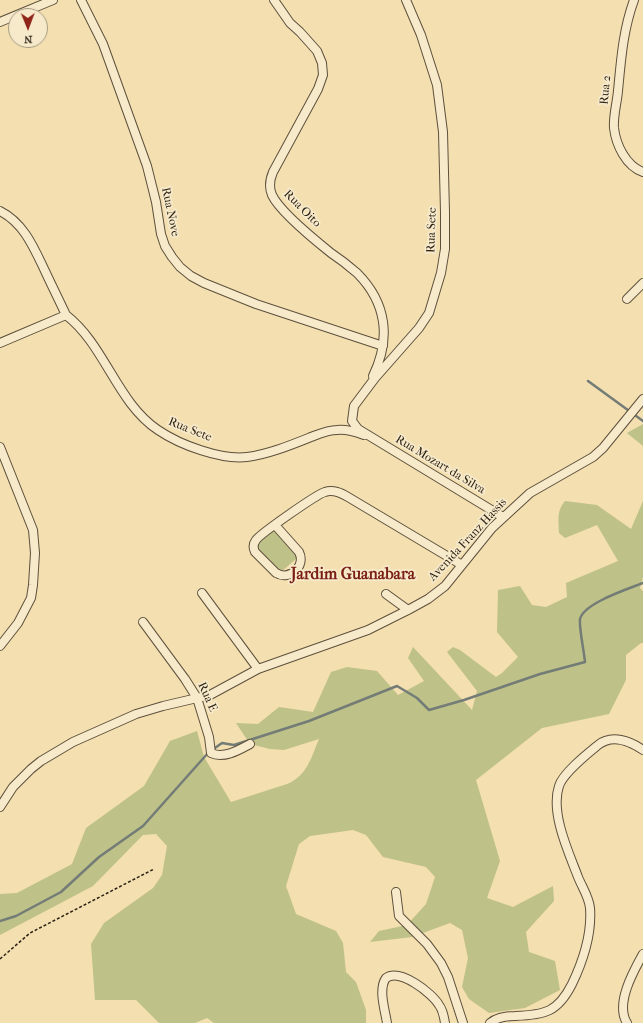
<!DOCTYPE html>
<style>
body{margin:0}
#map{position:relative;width:643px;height:1023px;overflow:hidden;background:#f3dfaf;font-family:"IM FELL French Canon",serif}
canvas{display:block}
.north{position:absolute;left:8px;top:8px;width:40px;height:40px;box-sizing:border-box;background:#f7eacb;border:1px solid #a69a82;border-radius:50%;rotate:179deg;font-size:11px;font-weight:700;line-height:16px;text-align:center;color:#2c2115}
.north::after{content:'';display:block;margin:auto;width:14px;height:18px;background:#8f2418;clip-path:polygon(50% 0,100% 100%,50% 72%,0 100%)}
</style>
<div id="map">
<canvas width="643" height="1023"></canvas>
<div class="north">N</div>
</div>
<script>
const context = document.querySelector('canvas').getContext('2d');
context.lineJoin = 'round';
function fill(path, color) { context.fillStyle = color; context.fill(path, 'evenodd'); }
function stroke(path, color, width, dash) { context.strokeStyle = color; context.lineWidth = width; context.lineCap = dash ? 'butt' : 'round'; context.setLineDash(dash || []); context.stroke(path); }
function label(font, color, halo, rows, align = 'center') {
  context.font = font + ' "IM FELL French Canon",serif'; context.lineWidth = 3.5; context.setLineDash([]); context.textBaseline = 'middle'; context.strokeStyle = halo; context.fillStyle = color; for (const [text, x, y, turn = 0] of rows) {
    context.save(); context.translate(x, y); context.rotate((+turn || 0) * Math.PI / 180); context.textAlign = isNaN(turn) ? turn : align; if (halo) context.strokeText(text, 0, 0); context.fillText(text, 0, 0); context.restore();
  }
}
const green = new Path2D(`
 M643 424V446L627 433Z
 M565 501 597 505 631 529 643 501V577L640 588 643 591V643H641L626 655V680L609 714 542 728 476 780 500 861 487 898 513 907 553 886 554 901 526 932 529 952 555 961 560 990 525 1008 489 1013 469 999 462 987 468 958 462 930 450 923 412 937 370 942 379 931 407 925 426 904 435 877 426 867 383 857 366 835 353 830 310 836 299 844 286 886 296 914 336 931 343 943 346 972 356 982 366 1010V1023H214L207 1018 195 1023H159L136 1000H95L91 944 104 923 153 888 162 875 167 846 156 834 143 835 93 886 0 935V894L17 893 72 864 86 828 144 786 170 741 197 731 204 757 231 802 287 784C307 776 311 758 319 739L284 750 270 749 250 744 236 723 258 724 279 707 313 712 331 672 347 667 377 671 398 695 424 681 408 658 413 647 472 710 477 691 447 652 453 647 460 650 496 677 502 673 518 657 497 632 498 590 520 586 532 605 546 607 567 597 566 583 618 561 597 525 565 538 559 533C559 520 556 512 565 501Z
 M273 530 298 557 280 573 255 546Z`);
const stream = new Path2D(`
 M588 381 643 421
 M212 750 222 743 234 745 309 721 397 686 417 698 429 710 464 700 540 674 585 662C584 651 579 628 580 619 584 603 628 589 643 583
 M0 921 16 916 61 892 99 857 143 826 208 753`);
const path = new Path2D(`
 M0 959 30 933 154 869`);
const minor = new Path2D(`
 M81 0 103 44 147 166 156 202 161 234 165 246 172 257 180 267 191 276 204 283 256 304 383 346
 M274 0 290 23 300 32 317 51 322 63 323 75 318 89 273 172C270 179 269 188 272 195 280 212 316 241 331 253 340 259 349 266 357 273 387 303 391 339 373 376
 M406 0 421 35 437 85 443 132 445 212V249L441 273 429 313 419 328 375 378 354 406 352 421 358 429 503 517
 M634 0C623 30 621 60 618 91 617 103 613 116 614 128 616 145 626 166 643 172
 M0 22 53 0
 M0 211C24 223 34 248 45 271 52 286 59 300 66 315
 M627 299 643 283
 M0 343 66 315C105 345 117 403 158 430 180 445 221 460 247 457 269 454 291 445 311 437 319 434 328 430 337 430 346 429 356 432 364 435
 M0 447 33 530 35 553 33 585 31 598 18 623 0 646
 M275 525 299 552C306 566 290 581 276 573L255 552C253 548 253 544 256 540 260 534 317 494 325 492 333 489 341 493 348 497L462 565
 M202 593 258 669
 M386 594 408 610
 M143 622 185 679 197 698 209 737 211 753C224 759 239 750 250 744
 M0 807 13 787 31 769 41 761 73 742 136 714 163 706 210 695 258 669 368 630 408 610 428 599 445 586 492 528 530 493 593 457 603 448 643 399
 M396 892 399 916 427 944 441 963 448 977 463 1023
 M387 1023C385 1010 378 989 386 978 400 968 432 993 439 1005 443 1010 444 1017 445 1023
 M490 1023C497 1017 506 1016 515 1016 545 1015 558 1012 572 984 583 961 592 934 590 908 589 897 582 887 578 877 569 853 550 813 559 786 563 773 587 754 598 745 612 734 630 741 643 750
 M627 1023C615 1004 633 972 643 954`);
const streetNames = [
 ["Rua 2",606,90,-84],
 ["Rua Oito",302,209,45],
 ["Rua Nove",170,212,78],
 ["Rua Sete",432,230,-88],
 ["Rua Sete",190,430,22],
 ["Rua Mozart da Silva",440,465,31],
 ["Avenida Franz Hassis",468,540,-47],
 ["Rua E",207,697,66]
];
const districtNames = [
 ["Jardim Guanabara",353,575]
];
fill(green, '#bec188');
stroke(stream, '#737c76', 2.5);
stroke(minor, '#5e503c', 10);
stroke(path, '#2c2115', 1.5, [3, 2]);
stroke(minor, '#f7eacb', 8);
label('12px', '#2c2115', '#f7eacb', streetNames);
label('bold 16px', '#7a1f14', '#f7eacb', districtNames);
</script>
